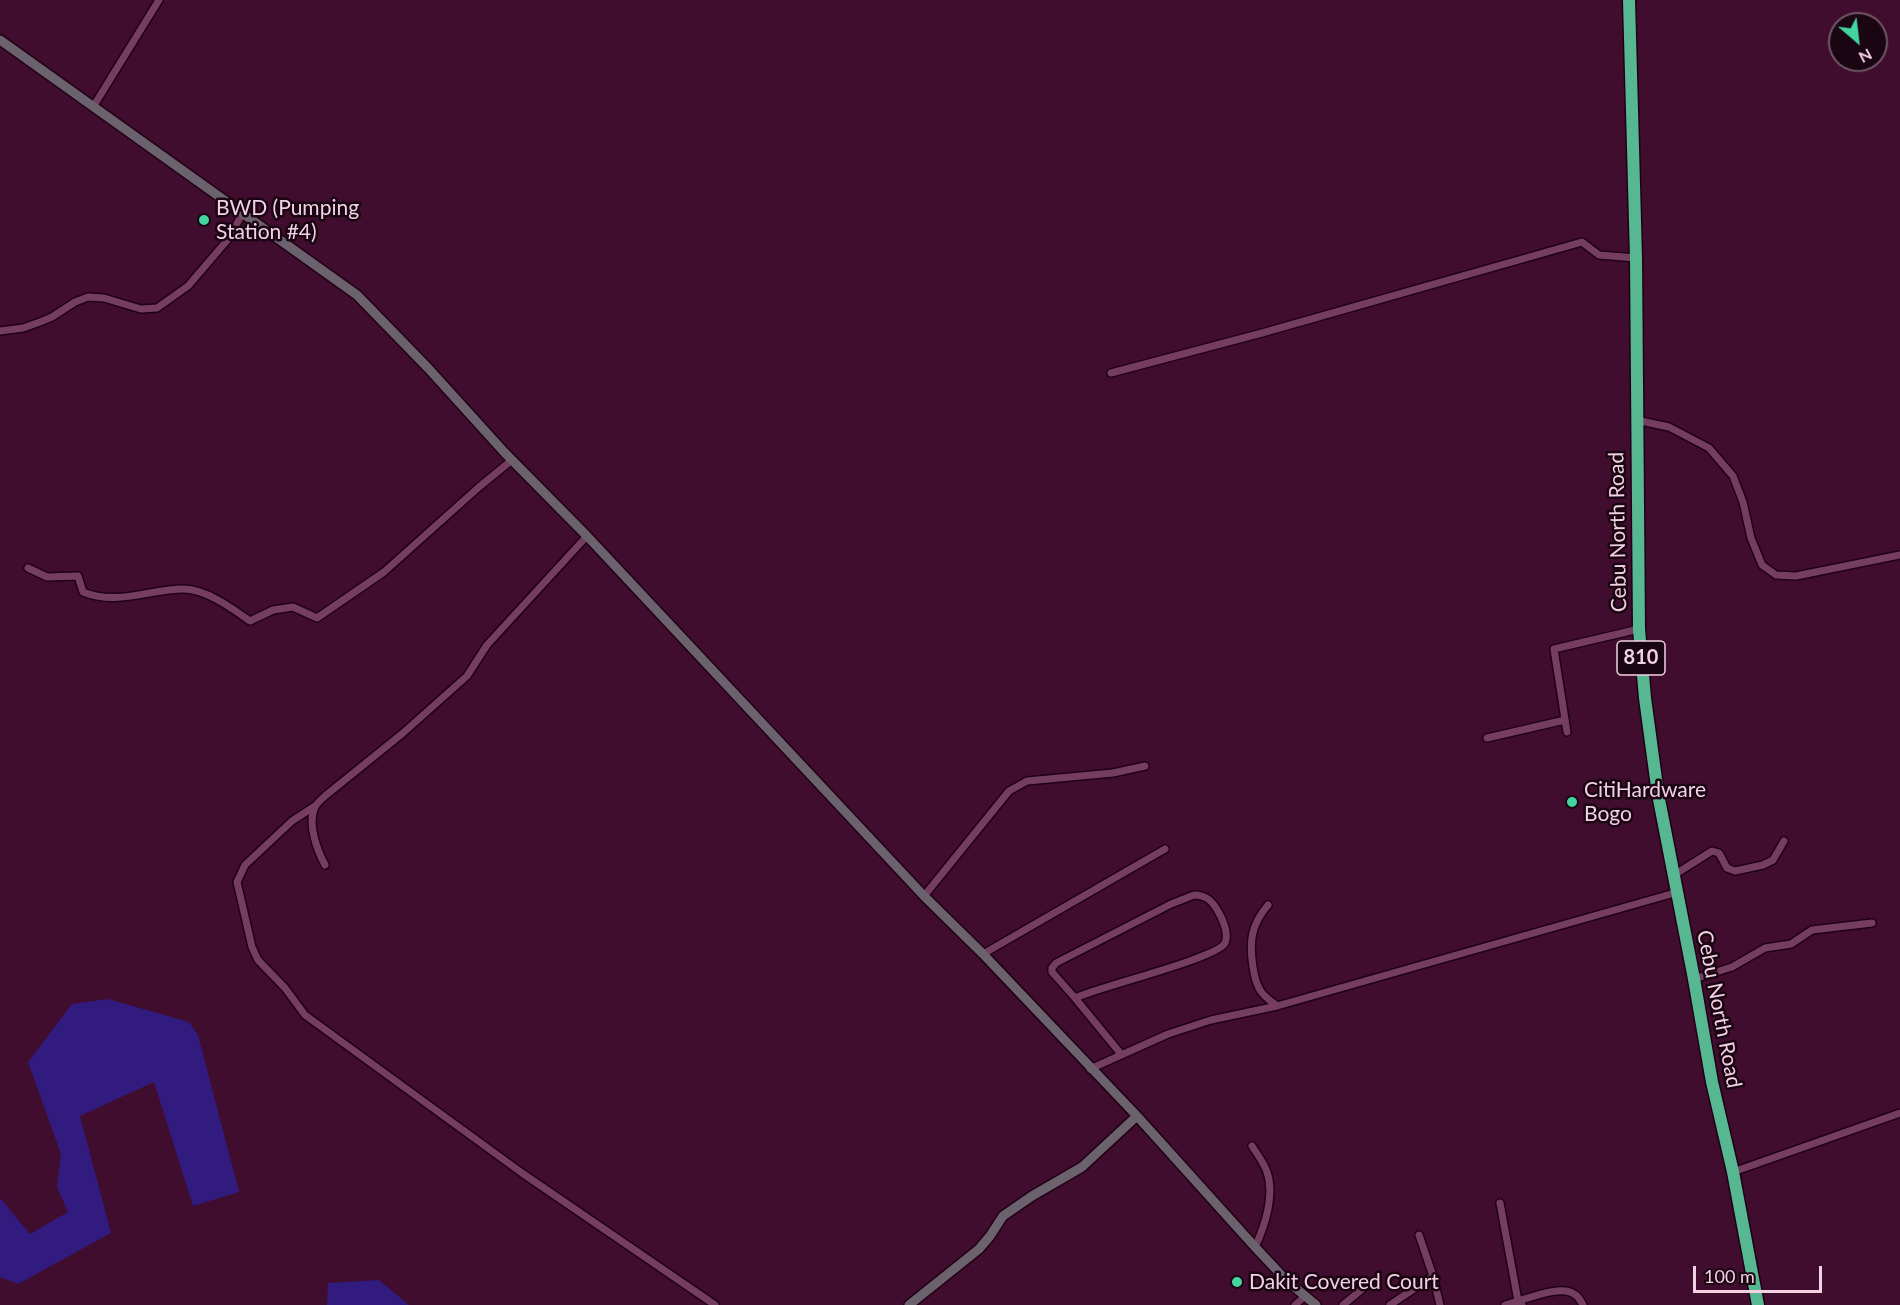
<!DOCTYPE html>
<style>
body{margin:0}
#map{position:relative;width:1900px;height:1305px;overflow:hidden;background:#400d2f;font-family:Lato,sans-serif}
canvas{display:block}
.north{position:absolute;left:1828px;top:12px;width:60px;height:60px;box-sizing:border-box;background:#1a0512;border:2px solid #705766;border-radius:50%;rotate:152deg;font-size:16px;font-weight:700;line-height:24px;text-align:center;color:#f2d1e3}
.north::after{content:'';display:block;margin:auto;width:21px;height:27px;background:#44d49f;clip-path:polygon(50% 0,100% 100%,50% 72%,0 100%)}
.scale{position:absolute;left:1693px;top:1266px;width:129px;height:27px;box-sizing:border-box;border:3px solid #f2d1e3;border-top:0;padding-left:8px;font-size:18px;line-height:21px;white-space:nowrap;color:#f2d1e3;-webkit-text-stroke:4px #1a0512;paint-order:stroke}
</style>
<div id="map">
<canvas width="1900" height="1305"></canvas>
<div class="north">N</div>
<div class="scale">100 m</div>
</div>
<script>
const context = document.querySelector('canvas').getContext('2d');
context.lineJoin = 'round';
function fill(path, color) { context.fillStyle = color; context.fill(path, 'evenodd'); }
function stroke(path, color, width, dash) { context.strokeStyle = color; context.lineWidth = width; context.lineCap = dash ? 'butt' : 'round'; context.setLineDash(dash || []); context.stroke(path); }
function label(font, color, halo, rows, align = 'center') {
  context.font = font + ' Lato,sans-serif'; context.lineWidth = 5; context.setLineDash([]); context.textBaseline = 'middle'; context.strokeStyle = halo; context.fillStyle = color; for (const [text, x, y, turn = 0] of rows) {
    context.save(); context.translate(x, y); context.rotate((+turn || 0) * Math.PI / 180); context.textAlign = isNaN(turn) ? turn : align; if (halo) context.strokeText(text, 0, 0); context.fillText(text, 0, 0); context.restore();
  }
}
const green = new Path2D(`
 M108 999 189 1022 198 1035 239 1192 193 1206 154 1082 80 1116 111 1233 18 1284 0 1277V1198L30 1234 68 1212 57 1187 61 1154 28 1062 72 1004Z
 M379 1280 409 1305H327L328 1283Z`);
const street = new Path2D(`
 M93 107 159 0
 M0 331 23 328 40 322 52 317 75 302 88 297 104 298 141 309 157 308 188 286 230 237 242 214
 M1111 373 1262 333 1582 242 1599 255 1636 258
 M1636 420 1669 427 1709 448 1733 476 1743 502 1751 538 1762 565 1776 575 1796 576 1900 555
 M28 568 47 577 78 576 83 592C117 606 149 589 184 589 206 589 233 609 250 621L273 610 293 607 317 618 384 572 479 487 512 460
 M1567 732 1554 649 1639 629
 M1487 738 1565 720
 M315 806 292 821 245 865 237 882 252 947 258 960 285 988 305 1015 522 1173 715 1305
 M325 865C317 850 307 823 315 807 317 803 322 799 325 796L403 733 467 676 487 645 587 536
 M1674 875 1712 851 1719 853 1727 868 1735 871 1763 865 1773 860 1784 841
 M1194 895C1207 895 1213 902 1219 913 1223 920 1229 934 1225 943 1218 958 1098 987 1075 998L1052 972V968L1056 963 1171 904Z
 M924 896 1009 791 1027 781 1113 773 1145 766
 M1268 905C1251 925 1249 942 1253 967 1254 974 1256 983 1260 990 1263 996 1271 1001 1277 1006
 M983 954 1165 849
 M1694 979 1732 967 1765 948 1791 944 1812 930 1872 923
 M1075 998 1121 1054
 M1090 1069 1168 1034 1211 1020 1277 1006 1678 892
 M1252 1146C1257 1154 1264 1163 1267 1172 1275 1195 1265 1226 1255 1247
 M1733 1172 1900 1113
 M1500 1203 1518 1301 1505 1305
 M1433 1276 1440 1305
 M1295 1305 1305 1296
 M1343 1305 1366 1286
 M1390 1305 1433 1276 1419 1235
 M1522 1305 1518 1301C1532 1297 1562 1285 1574 1294 1578 1296 1581 1301 1583 1305`);
const secondary = new Path2D(`
 M0 40 357 295 428 368 505 453 587 536 924 896 983 954 1137 1116 1255 1247 1286 1280 1316 1305
 M909 1305 979 1249 990 1236 1003 1216 1032 1196 1082 1167 1137 1116`);
const highway = new Path2D(`
 M1629 0 1636 258 1639 629 1645 698 1658 794 1694 979 1712 1082 1733 1172 1758 1305`);
const markers = [
 [204,220,6,"#44d49f"],
 [1572,802,6,"#44d49f"],
 [1237,1282,6,"#44d49f"]
];
const shields = [
 [1641,658,48]
];
const shieldNames = [
 ["810",1641,658]
];
const poiNames = [
 ["BWD (Pumping",216,208],
 ["Station #4)",216,232],
 ["CitiHardware",1584,790],
 ["Bogo",1584,814],
 ["Dakit Covered Court",1249,1282]
];
const streetNames = [
 ["Cebu North Road",1618,532,-91],
 ["Cebu North Road",1719,1009,79]
];
fill(green, '#321b7e');
stroke(street, '#200015', 10);
stroke(secondary, '#200015', 12);
stroke(highway, '#200015', 15);
stroke(street, '#753d5f', 7);
stroke(secondary, '#6c626e', 9);
stroke(highway, '#56b790', 12);
for (const [x, y, r, color] of markers) { const dot = new Path2D(); dot.arc(x, y, r, 0, 2 * Math.PI); context.fillStyle = color; context.fill(dot); stroke(dot, '#1a0512', 2); }
for (const [x, y, w] of shields) { const box = new Path2D(); box.roundRect(x - w / 2, y - 17, w, 34, 4.5); context.fillStyle = '#1a0512'; context.fill(box); stroke(box, '#f2d1e3', 1.5); }
label('bold 20px', '#f2d1e3', null, shieldNames);
label('21px', '#f2d1e3', '#1a0512', poiNames, 'left');
label('21px', '#f2d1e3', '#1a0512', streetNames);
</script>
